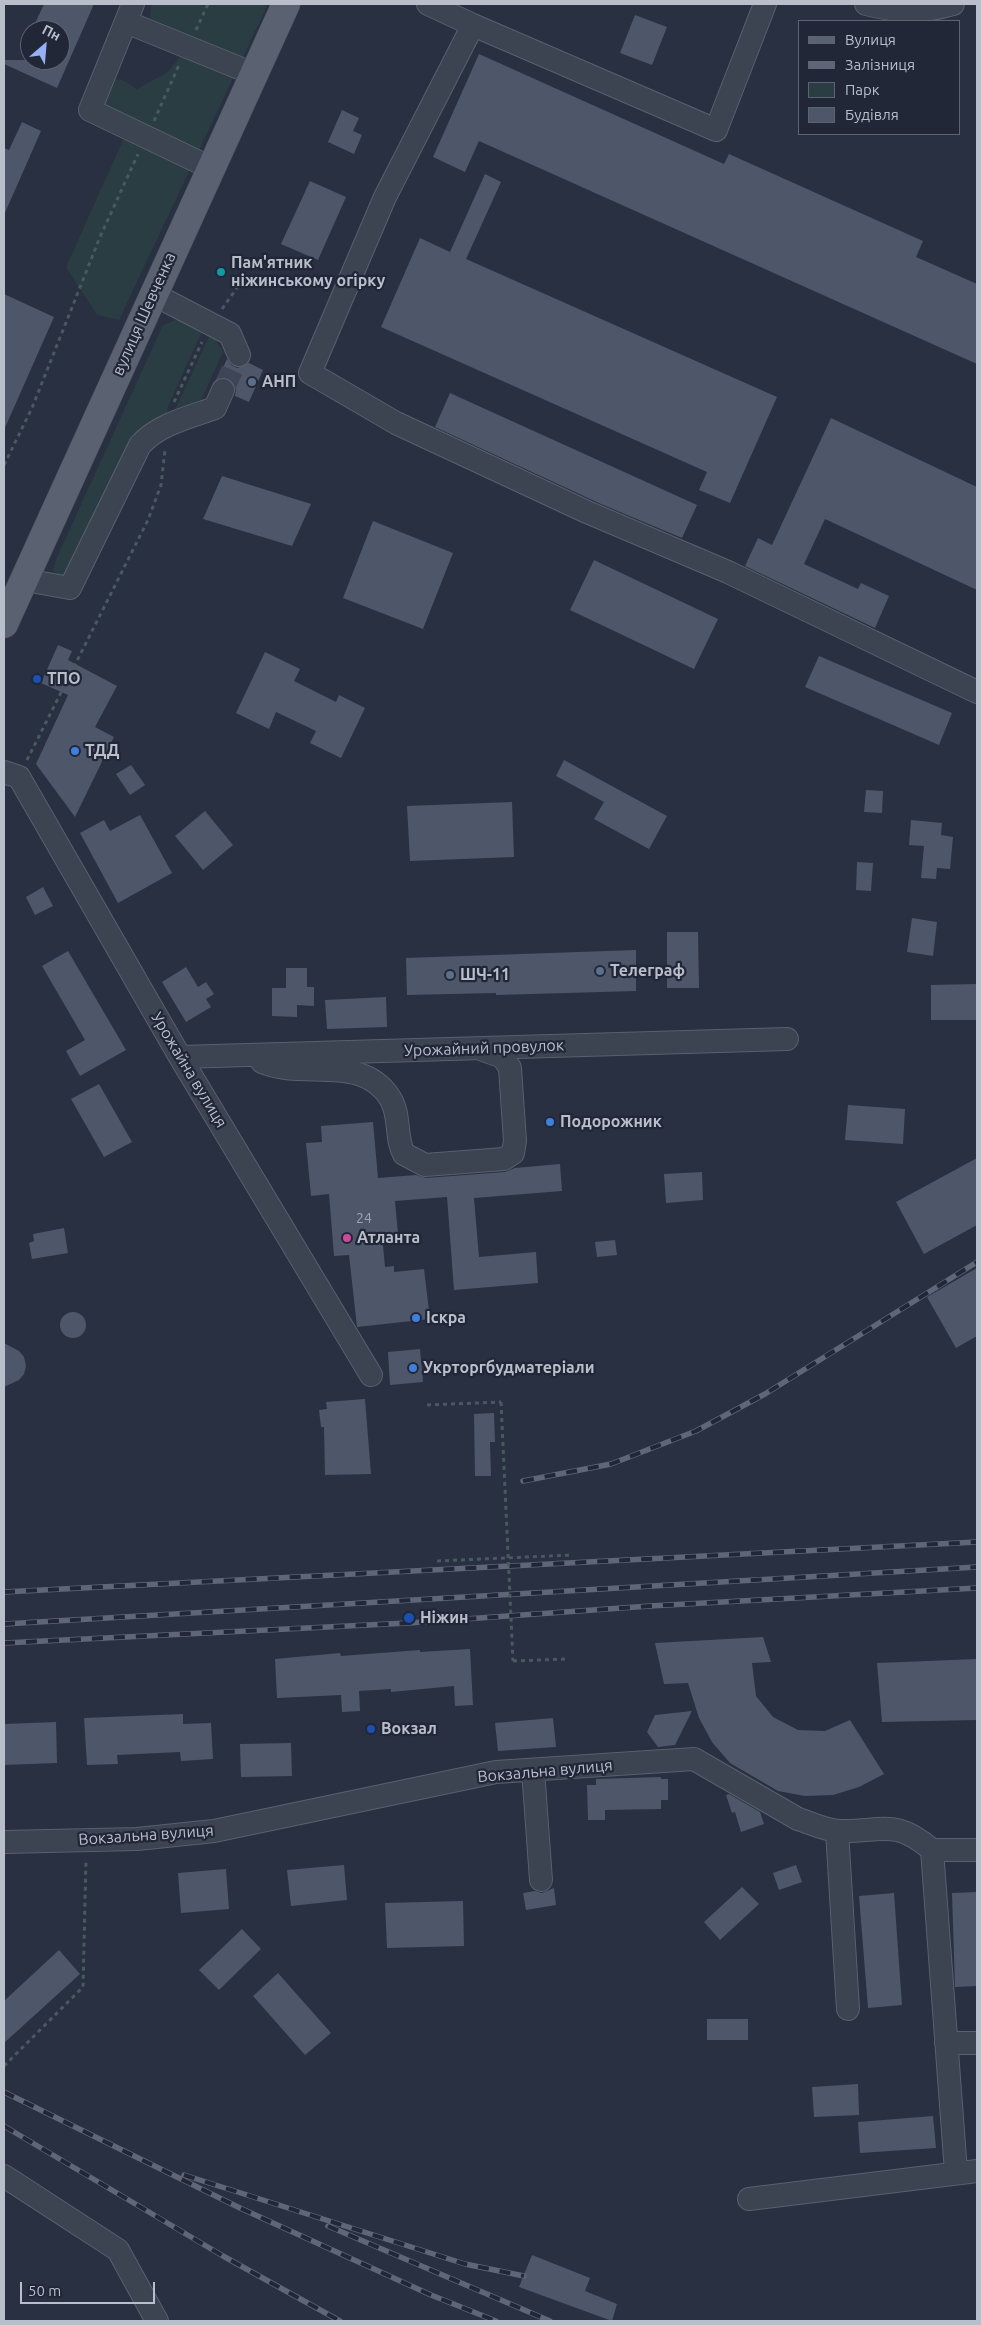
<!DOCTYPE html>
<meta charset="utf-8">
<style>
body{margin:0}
#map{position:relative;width:981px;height:2325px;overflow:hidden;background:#283041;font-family:Ubuntu,sans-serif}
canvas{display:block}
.frame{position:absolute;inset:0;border:5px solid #b9becb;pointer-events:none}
.legend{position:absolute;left:798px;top:20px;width:162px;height:115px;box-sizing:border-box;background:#212737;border:1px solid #5e6372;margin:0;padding:6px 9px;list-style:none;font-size:15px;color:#b9becb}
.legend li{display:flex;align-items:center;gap:10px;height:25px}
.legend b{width:25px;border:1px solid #5e6372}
.north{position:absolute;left:20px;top:20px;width:50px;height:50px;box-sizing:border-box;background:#212737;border:1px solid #5e6372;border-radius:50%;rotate:27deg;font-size:14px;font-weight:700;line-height:20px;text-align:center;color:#b9becb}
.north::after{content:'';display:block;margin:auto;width:18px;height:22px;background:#95b0f4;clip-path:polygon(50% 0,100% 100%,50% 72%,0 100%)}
.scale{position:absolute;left:20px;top:2282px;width:135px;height:22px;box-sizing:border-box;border:2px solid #b9becb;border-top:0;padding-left:6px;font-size:15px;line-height:18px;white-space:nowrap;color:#b9becb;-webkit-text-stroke:4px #212737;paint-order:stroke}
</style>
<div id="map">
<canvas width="981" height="2325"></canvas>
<div class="frame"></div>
<ul class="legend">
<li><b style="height:6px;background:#5a6171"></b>Вулиця</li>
<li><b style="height:6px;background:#5e6678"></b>Залізниця</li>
<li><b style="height:14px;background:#2a3d42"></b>Парк</li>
<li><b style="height:14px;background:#4e576a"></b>Будівля</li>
</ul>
<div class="north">Пн</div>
<div class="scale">50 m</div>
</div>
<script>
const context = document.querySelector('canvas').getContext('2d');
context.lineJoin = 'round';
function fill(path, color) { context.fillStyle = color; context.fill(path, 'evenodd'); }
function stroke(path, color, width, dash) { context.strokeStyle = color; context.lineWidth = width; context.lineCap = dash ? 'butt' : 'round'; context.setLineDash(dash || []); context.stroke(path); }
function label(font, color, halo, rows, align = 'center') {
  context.font = font + ' Ubuntu,sans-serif'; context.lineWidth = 4.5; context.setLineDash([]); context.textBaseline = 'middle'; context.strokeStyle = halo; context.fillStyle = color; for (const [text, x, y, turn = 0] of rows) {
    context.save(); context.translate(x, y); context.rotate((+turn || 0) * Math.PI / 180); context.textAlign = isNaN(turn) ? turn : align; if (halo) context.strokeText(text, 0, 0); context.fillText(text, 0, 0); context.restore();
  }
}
const green = new Path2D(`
 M151 4H268L119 320 97 315 66 267 123 140 102 101 103 78 122 80 137 89 168 72 187 48 150 18Z
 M181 318 204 327 169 404 166 416 67 576 57 575 53 570 57 557 163 325Z
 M211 332 223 352 201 400 174 412Z`);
const building = new Path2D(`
 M44 4H94L57 88 4 64V60H60V30H32Z
 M635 15 667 27 652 65 620 53Z
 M479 54 724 164 729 154 923 241 916 257 977 284V364L479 141 465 172 433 157Z
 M342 110 359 118 353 131 362 135 354 154 328 142Z
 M22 122 41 131 4 215V148L9 150Z
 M485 174 501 182 466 259 777 397 730 503 699 490 707 472 381 327 420 238 450 252Z
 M310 181 346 197 318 260 281 244Z
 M4 294 54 317 4 430Z
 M227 359 231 365 237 368 249 363 263 370 249 402 235 396 236 388 229 378H218Z
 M450 393 697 505 682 538 601 504 435 427Z
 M831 418 977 487V590L825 519 804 564 858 589 861 583 889 596 875 628 745 566 758 538 772 545Z
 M222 476 311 504 292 546 203 519Z
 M373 521 453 553 423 629 343 598Z
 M594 560 718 619 694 669 570 610Z
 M58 645 72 651 68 660 117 686 95 727 114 737 75 817 36 764 68 695 41 683Z
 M265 652 300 669 294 681 336 702 339 695 365 708 341 758 310 743 316 731 276 712 269 729 236 713Z
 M819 656 952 713 939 745 805 687Z
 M564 760 667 816 649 849 594 819 604 802 556 776Z
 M131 765 145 785 130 795 116 774Z
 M866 790 883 791 882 813 864 812Z
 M512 802 514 857 410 861 407 806Z
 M205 811 233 845 203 870 175 836Z
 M140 815 172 873 118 903 80 833 104 820 110 831Z
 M911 820 942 823 941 835 953 837 950 869 937 868 936 879 921 878 924 846 909 845Z
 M857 862 873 863 871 891 856 890Z
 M43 887 53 906 35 915 26 897Z
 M912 918 937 922 933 956 907 952Z
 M667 932H698L699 988H667Z
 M636 950V991L496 995V993L407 995 406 958Z
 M68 951 126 1050 80 1076 66 1051 85 1040 42 966Z
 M186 967 198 987 206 982 214 994 206 999 211 1007 186 1022 162 982Z
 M286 968H307V987H314V1006L297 1005V1017L272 1016V988H286Z
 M976 984 977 1020H931V985Z
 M386 997 387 1027 327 1029 325 1000Z
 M99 1084 132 1142 104 1157 71 1099Z
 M848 1105 905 1109 903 1144 845 1140Z
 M373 1122 378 1178 416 1175 426 1178 505 1172 515 1168 560 1164 562 1191 474 1198 479 1257 536 1252 538 1283 454 1290 447 1197 395 1201 398 1234 382 1235 385 1267 394 1266V1272L424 1269 430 1319 357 1327 349 1255 334 1256 329 1194 311 1196 306 1143 322 1142 321 1126Z
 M977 1158V1225L924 1254 896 1202Z
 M702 1172 703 1200 666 1203 664 1174Z
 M64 1228 68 1253 32 1259 29 1243 34 1241 33 1234Z
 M615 1240 617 1255 597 1257 595 1242Z
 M977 1268V1336L956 1348 927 1297Z
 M60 1325a13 13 0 1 1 26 0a13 13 0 1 1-26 0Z
 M4 1343 19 1351 24 1357 26 1366 24 1374 19 1380 4 1387Z
 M420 1349 423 1382 390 1385 388 1352Z
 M365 1399 371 1474 325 1475 324 1427H321L319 1410 327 1409 326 1402Z
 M494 1413 495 1442H490L491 1476H475L474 1414Z
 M763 1637 771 1662 752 1663 756 1696 773 1717 798 1730 825 1731 850 1720 884 1774 859 1787 833 1795 805 1796 778 1791 730 1763 712 1742 699 1718 688 1683 664 1684 655 1643Z
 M470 1649 473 1705 455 1706 454 1686 391 1692V1689L359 1691 360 1711 342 1712 341 1695 277 1698 275 1659 340 1653 341 1656 420 1650V1652Z
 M977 1659V1720L882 1722 877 1663Z
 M692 1711 675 1745 658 1747 647 1732 655 1715Z
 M183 1714V1724L211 1723 213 1759 181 1761 180 1752 117 1755 118 1764 87 1765 84 1718Z
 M553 1718 556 1747 498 1751 495 1723Z
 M56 1722 57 1763 4 1765V1724Z
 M291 1743 292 1776 241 1777 240 1744Z
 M661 1777V1779H668V1800H661V1809L605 1810V1820H588L587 1785H596V1779Z
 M729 1794 760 1812 764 1824 741 1832 735 1812 732 1813 726 1795Z
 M344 1865 347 1900 291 1906 287 1870Z
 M796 1865 802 1882 779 1890 773 1873Z
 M226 1869 229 1909 181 1913 178 1873Z
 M742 1887 759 1904 720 1940 704 1922Z
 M554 1888 556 1905 526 1910 523 1893 535 1891 542 1893Z
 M977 1892V1986L955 1987 952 1893Z
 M894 1893 902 2005 868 2008 859 1896Z
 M463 1901 464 1946 387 1948 385 1903Z
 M242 1929 261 1949 219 1990 199 1970Z
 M59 1950 80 1974 4 2043V2001Z
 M278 1973 331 2033 305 2055 253 1996Z
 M707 2019H748V2040H707Z
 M858 2084 859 2115 814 2117 812 2087Z
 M933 2116 936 2148 860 2153 858 2122Z
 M532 2255 590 2278 585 2291 617 2304 612 2321 519 2287Z`);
const minorTunnel = new Path2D(`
 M223 390 239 355`);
const path = new Path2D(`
 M196 30 208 4
 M154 121 179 65
 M222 309 239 285
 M174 402 202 342
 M4 465 32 408 100 237 138 154
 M27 760 148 520 161 485 165 450
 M427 1405 501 1402
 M437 1561 572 1555
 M513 1661 566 1659
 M4 2066 83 1987 86 1860`);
const minor = new Path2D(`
 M133 4 90 110 211 168
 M428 4 473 25 716 130 765 4
 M866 4C897 12 923 13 953 4
 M126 22 254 74
 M473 25 385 197 310 373 396 423 587 512 728 572 977 692
 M153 294 230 334 239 355
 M25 580 70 588 140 445C159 424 190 417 215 408L223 390
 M4 772 19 777 180 1057 371 1375
 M180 1057 787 1039
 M262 1062C303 1080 362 1053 390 1098 401 1115 395 1138 404 1154L425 1165 504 1159 513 1153 515 1141 510 1068 503 1057 483 1050
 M533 1770 541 1880
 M837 1831 848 2009
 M4 1842 137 1839 214 1831 496 1772 694 1759 798 1819C811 1823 826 1831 840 1831 883 1832 895 1818 932 1850H977
 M932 1850 956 2172
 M946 2043H977
 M4 2176 118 2250 157 2321
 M749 2199 977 2171`);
const major = new Path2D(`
 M4 624 286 4`);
const rail = new Path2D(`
 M523 1481 611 1464 696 1431 765 1394 977 1262
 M4 1592 977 1542
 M4 1624 977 1567
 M4 1643 408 1623 650 1606 977 1588
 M4 2092 240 2208 431 2295 496 2321
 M4 2126 223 2256 340 2321
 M184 2175 465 2264 524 2276
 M328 2226 550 2321`);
const pathBridge = new Path2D(`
 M501 1402 513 1661`);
const markers = [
 [221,272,5,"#0f9aa8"],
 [252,382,5,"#5c6f8a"],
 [37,679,5,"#1a4fb4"],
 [75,751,5,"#3f7fe0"],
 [600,971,5,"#5c6f8a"],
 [450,975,5,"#5c6f8a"],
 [550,1122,5,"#3f7fe0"],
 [347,1238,5,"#d1479c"],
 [416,1318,5,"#3f7fe0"],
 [413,1368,5,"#3f7fe0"],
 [409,1618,6,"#1a4fb4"],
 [371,1729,5,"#1a4fb4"]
];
const numberNames = [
 ["24",364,1218]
];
const poiNames = [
 ["Пам'ятник",231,263],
 ["ніжинському огірку",231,281],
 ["АНП",262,382],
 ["ТПО",47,679],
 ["ТДД",85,751],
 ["Телеграф",610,971],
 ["ШЧ-11",460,975],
 ["Подорожник",560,1122],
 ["Атланта",357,1238],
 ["Іскра",426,1318],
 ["Укрторгбудматеріали",423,1368],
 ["Ніжин",420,1618],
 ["Вокзал",381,1729]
];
const streetNames = [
 ["вулиця Шевченка",144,314,-66],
 ["Урожайний провулок",484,1048,-2],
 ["Урожайна вулиця",189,1070,59],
 ["Вокзальна вулиця",545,1771,-5],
 ["Вокзальна вулиця",146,1835,-4]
];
fill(green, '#2a3d42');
fill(building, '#4e576a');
stroke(minorTunnel, '#3e4556', 22, [22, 11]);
stroke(minor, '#5a606e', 24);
stroke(major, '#464b5a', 29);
stroke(path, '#485a5f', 3, [4, 4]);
stroke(minor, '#3c4351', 22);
stroke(major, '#5a6171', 28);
stroke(rail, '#5e6678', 5.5);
stroke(rail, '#212737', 4, [11]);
stroke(pathBridge, '#485a5f', 3, [4, 4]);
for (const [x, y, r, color] of markers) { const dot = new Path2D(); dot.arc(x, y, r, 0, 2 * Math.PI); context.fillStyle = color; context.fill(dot); stroke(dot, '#212737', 2); }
label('14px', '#9ea4b3', null, numberNames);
label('bold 16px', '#b9becb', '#212737', poiNames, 'left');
label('16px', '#b9becb', '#212737', streetNames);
</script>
